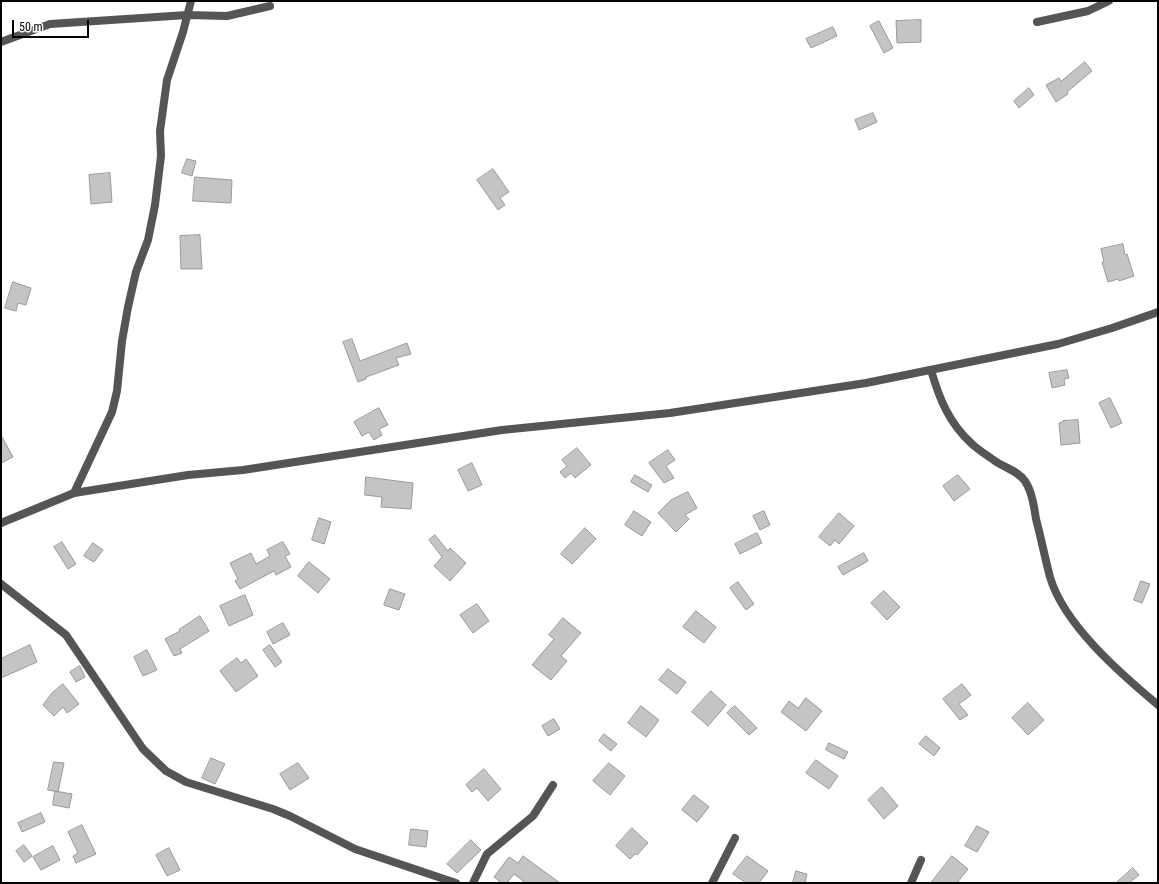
<!DOCTYPE html>
<style>
body{margin:0}
#map{position:relative;width:1159px;height:884px;overflow:hidden;background:#fff;font-family:"Roboto Condensed",sans-serif}
canvas{display:block}
.frame{position:absolute;inset:0;border:2px solid #000;pointer-events:none}
.scale{position:absolute;left:12px;top:20px;width:77px;height:18px;box-sizing:border-box;border:2px solid #000;border-top:0;padding-left:5px;font-size:12px;line-height:14px;white-space:nowrap;color:#000;-webkit-text-stroke:3px #fff;paint-order:stroke}
</style>
<div id="map">
<canvas width="1159" height="884"></canvas>
<div class="frame"></div>
<div class="scale">50 m</div>
</div>
<script>
const context = document.querySelector('canvas').getContext('2d');
context.lineJoin = 'round';
function fill(path, color) { context.fillStyle = color; context.fill(path, 'evenodd'); }
function stroke(path, color, width, dash) { context.strokeStyle = color; context.lineWidth = width; context.lineCap = dash ? 'butt' : 'round'; context.setLineDash(dash || []); context.stroke(path); }
const building = new Path2D(`
 M921 20V42L897 43 896 21Z
 M879 21 893 48 884 53 870 26Z
 M833 27 837 36 811 48 806 39Z
 M1085 62 1092 71 1067 92 1068 94 1056 102 1046 85 1059 78 1061 81Z
 M1029 88 1034 95 1019 108 1014 101Z
 M873 113 877 122 859 130 855 120Z
 M187 159 196 161 192 176 182 173Z
 M493 169 509 192 500 198 505 205 498 210 477 180Z
 M110 173 112 202 91 204 89 175Z
 M195 177 232 180 231 203 193 201Z
 M200 235 202 269H181L180 236Z
 M1123 244 1125 255 1127 254 1134 276 1119 281 1118 279 1108 282 1102 262H1104L1101 249Z
 M13 282 31 288 26 305 18 303 16 311 5 308Z
 M352 339 360 361 407 343 411 354 396 358 399 365 366 377V379L358 382 343 342Z
 M1067 370 1069 378 1064 379 1065 385 1052 388 1049 373Z
 M1110 398 1122 423 1111 428 1099 403Z
 M379 408 388 425 379 429 382 435 374 440 369 432 362 436 354 422Z
 M1078 420 1080 443 1061 445 1059 423 1063 422V421Z
 M1 435 13 457 1 463Z
 M577 448 591 465 575 478 571 473 565 478 560 472 567 466 562 460Z
 M668 450 675 460 666 466 674 478 664 483 649 463Z
 M472 463 482 485 468 491 458 470Z
 M635 475 652 485 648 492 631 482Z
 M958 475 970 489 954 501 943 486Z
 M366 477 413 483 411 509 381 507 382 497 365 495Z
 M688 492 697 508 685 515 689 519 676 532 658 513 671 500Z
 M634 511 651 522 642 536 625 525Z
 M764 511 770 525 760 530 753 516Z
 M839 513 854 526 839 544 835 540 830 546 819 537Z
 M319 518 331 522 324 544 312 540Z
 M585 528 596 539 572 564 561 554Z
 M757 533 762 543 740 554 735 544Z
 M435 535 448 551 450 548 466 563 450 581 434 566 442 557 429 540Z
 M62 542 76 564 68 569 54 547Z
 M283 542 290 554 285 556 291 567 276 575 274 571 240 589 235 581 238 579 230 563 251 553 256 564 270 556 267 550Z
 M93 543 103 550 94 562 84 556Z
 M864 553 868 561 843 575 838 567Z
 M309 562 330 579 318 593 298 576Z
 M1141 581 1150 584 1142 603 1134 600Z
 M738 582 754 604 746 610 730 588Z
 M390 589 405 594 399 610 384 605Z
 M884 591 900 607 887 620 871 603Z
 M245 595 253 615 229 626 220 606Z
 M477 604 489 621 473 633 460 615Z
 M696 611 716 627 704 643 683 627Z
 M200 616 209 631 180 649 182 653 174 656 165 639 180 631 179 630Z
 M563 618 581 633 561 656 567 661 551 680 532 665 554 639 549 635Z
 M283 623 290 635 273 644 267 632Z
 M30 645 37 662 1 678V659Z
 M270 645 282 662 275 667 263 650Z
 M147 650 157 670 143 676 134 657Z
 M237 658 241 663 246 659 258 676 236 692 220 671Z
 M80 666 85 677 76 682 70 672Z
 M668 669 686 682 677 694 659 680Z
 M63 684 79 704 67 713 63 707 54 716 43 705 52 693Z
 M962 684 971 695 959 704 968 715 960 720 943 699Z
 M711 691 726 705 708 726 692 712Z
 M806 698 822 711 806 731 781 712 789 701 798 708Z
 M1028 703 1044 720 1028 735 1012 718Z
 M641 706 659 720 646 737 628 723Z
 M735 706 757 728 749 735 727 713Z
 M554 719 560 729 548 736 542 726Z
 M604 734 617 744 611 751 599 741Z
 M926 736 940 748 934 756 919 744Z
 M829 743 848 752 844 759 826 750Z
 M211 758 225 764 215 784 202 778Z
 M816 760 838 776 829 789 806 773Z
 M54 762 64 763 58 792 48 790Z
 M298 763 309 778 290 790 280 774Z
 M609 763 625 776 610 795 593 781Z
 M484 769 501 789 488 801 477 788 472 792 466 785Z
 M882 787 898 806 884 819 868 800Z
 M55 791 72 794 69 808 53 805Z
 M694 795 709 807 697 822 682 810Z
 M41 813 45 822 22 832 18 823Z
 M82 825 96 854 76 863 73 856 78 853 68 832Z
 M977 826 989 832 977 852 965 846Z
 M632 828 648 843 637 855 635 854 630 859 616 846Z
 M411 829 428 831 426 847 409 845Z
 M471 840 481 850 457 873 447 864Z
 M24 845 32 856 24 862 16 851Z
 M53 846 60 860 41 870 33 857Z
 M169 848 180 870 167 876 156 855Z
 M523 856 560 883H526L514 874 507 883H502L494 877 509 857 518 863Z
 M747 856 768 871 759 883H746L733 874Z
 M952 856 968 869 957 883H931Z
 M1133 868 1139 875 1129 883H1116Z
 M796 871 807 874 805 883H793Z`);
const minor = new Path2D(`
 M1037 22 1088 11 1109 1
 M1 42 50 24 187 15 227 16 270 6
 M931 370C939 398 949 423 971 443 978 450 987 455 995 461 1005 468 1018 471 1025 481 1032 492 1034 506 1036 519 1041 538 1045 558 1050 577 1064 625 1121 674 1158 705
 M74 493 112 412 117 391 122 341 128 307 136 272 148 240 155 205 161 156 160 131 167 80 183 32 191 1
 M1 584 66 635 143 749 166 771 186 782 273 809 290 816 355 849 456 883
 M473 883 487 854 533 816 553 785
 M712 883 735 838
 M911 883 921 860`);
const tertiary = new Path2D(`
 M1 523 74 493 188 475 243 470 502 430 670 413 866 383 1058 344 1112 328 1158 312`);
fill(building, '#c4c4c4');
stroke(building, '#999', 1);
stroke(minor, '#555', 8);
stroke(tertiary, '#555', 8);
</script>
